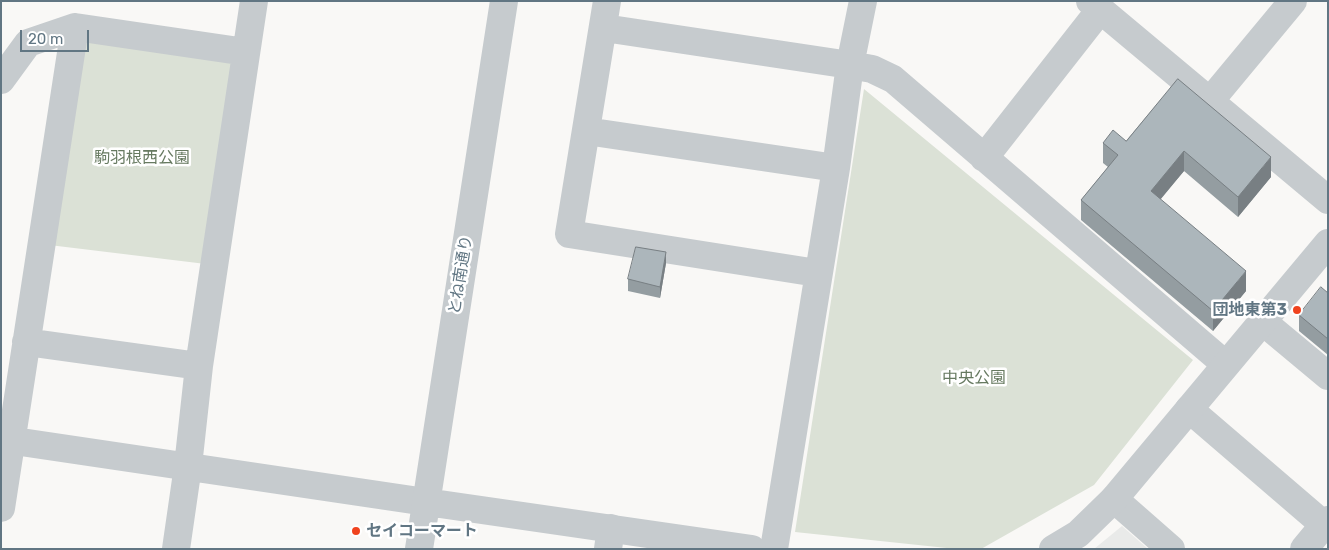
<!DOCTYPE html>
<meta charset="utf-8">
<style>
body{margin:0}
#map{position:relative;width:1329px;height:550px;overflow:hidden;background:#f9f8f6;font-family:Rubik,sans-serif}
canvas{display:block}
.frame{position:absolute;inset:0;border:2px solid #617683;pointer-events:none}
.scale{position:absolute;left:20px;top:30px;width:69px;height:22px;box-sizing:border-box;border:2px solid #617683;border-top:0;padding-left:6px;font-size:15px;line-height:18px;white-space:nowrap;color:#617683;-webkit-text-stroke:4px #fff;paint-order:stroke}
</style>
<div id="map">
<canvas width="1329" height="550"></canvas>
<div class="frame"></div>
<div class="scale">20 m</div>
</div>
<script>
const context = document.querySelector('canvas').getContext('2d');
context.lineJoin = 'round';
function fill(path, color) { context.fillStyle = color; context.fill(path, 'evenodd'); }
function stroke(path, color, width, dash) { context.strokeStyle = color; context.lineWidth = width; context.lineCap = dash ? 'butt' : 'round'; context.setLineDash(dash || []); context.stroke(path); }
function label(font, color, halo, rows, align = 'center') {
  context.font = font + ' Rubik,"Noto Sans JP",sans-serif'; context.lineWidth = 5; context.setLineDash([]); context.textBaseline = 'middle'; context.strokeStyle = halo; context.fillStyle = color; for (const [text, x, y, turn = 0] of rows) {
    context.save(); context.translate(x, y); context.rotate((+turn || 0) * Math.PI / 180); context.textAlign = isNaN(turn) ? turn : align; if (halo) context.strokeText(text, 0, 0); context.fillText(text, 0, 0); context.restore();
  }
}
const built = new Path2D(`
 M1122 526 1148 549H1094Z`);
const green = new Path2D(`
 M75 27 246 52 214 265 41 244Z
 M864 89 1193 360 1094 485 981 549H956L795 532Z`);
const minor = new Path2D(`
 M607 1 569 234 817 273
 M1090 1 1328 200
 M604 28 850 65 872 69 893 79 1225 364
 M1 80 28 43 75 27 246 52
 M1210 101 1293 1
 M586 131 836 168
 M984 158 1100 10
 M1262 321 1328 376
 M26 342 199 366
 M1189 409 1324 525
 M1 439 426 502
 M1114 499 1171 549
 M1 508 75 27
 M176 549 188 466 199 366 254 1
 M608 549 611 528
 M774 549 836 168 850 65 863 1
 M1304 549 1328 520`);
const tertiary = new Path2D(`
 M426 502 752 549
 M419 549 504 1
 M1053 549 1078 534 1114 499 1328 243`);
const wall = new Path2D(`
 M1178 79 1271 177 1238 217 1184 171 1160 199 1246 291 1213 331 1081 220V200L1108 167 1103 163V143L1126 141Z
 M666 263 660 298 628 291V279Z
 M1328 293V355L1299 331V315Z`);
const shadedWall = new Path2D(`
 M1184 151V171L1151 211V191Z
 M1271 157V177L1238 217V197Z
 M666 252V263L660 298V287Z
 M1246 271V291L1213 331V311Z`);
const building = new Path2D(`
 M1178 79 1271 157 1238 197 1184 151 1151 191 1246 271 1213 311 1081 200 1118 155 1103 143 1113 130 1126 141Z
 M636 247 666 252 660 287 628 279Z
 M1321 287 1328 293V339L1299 315Z`);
const markers = [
 [1297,310,5,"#f0431e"],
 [356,531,5,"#f0431e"]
];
const parkNames = [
 ["駒羽根西公園",142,158],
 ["中央公園",974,378]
];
const streetNames = [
 ["とね南通り",461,275,-81]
];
const poiNames = [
 ["団地東第3",1287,310],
 ["セイコーマート",366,531,"left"]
];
fill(built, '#e9eae9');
fill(green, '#dbe1d6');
stroke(minor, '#c6cbce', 28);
stroke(tertiary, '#c6cbce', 28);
fill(wall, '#949da1');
fill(shadedWall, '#787f83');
fill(building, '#acb6bb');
stroke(building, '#787f83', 1);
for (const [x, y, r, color] of markers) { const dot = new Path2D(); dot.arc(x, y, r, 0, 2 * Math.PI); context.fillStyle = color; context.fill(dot); stroke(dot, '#fff', 2); }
label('16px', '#677a61', '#fff', parkNames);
label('16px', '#617683', '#fff', streetNames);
label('bold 16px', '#617683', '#fff', poiNames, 'right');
</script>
